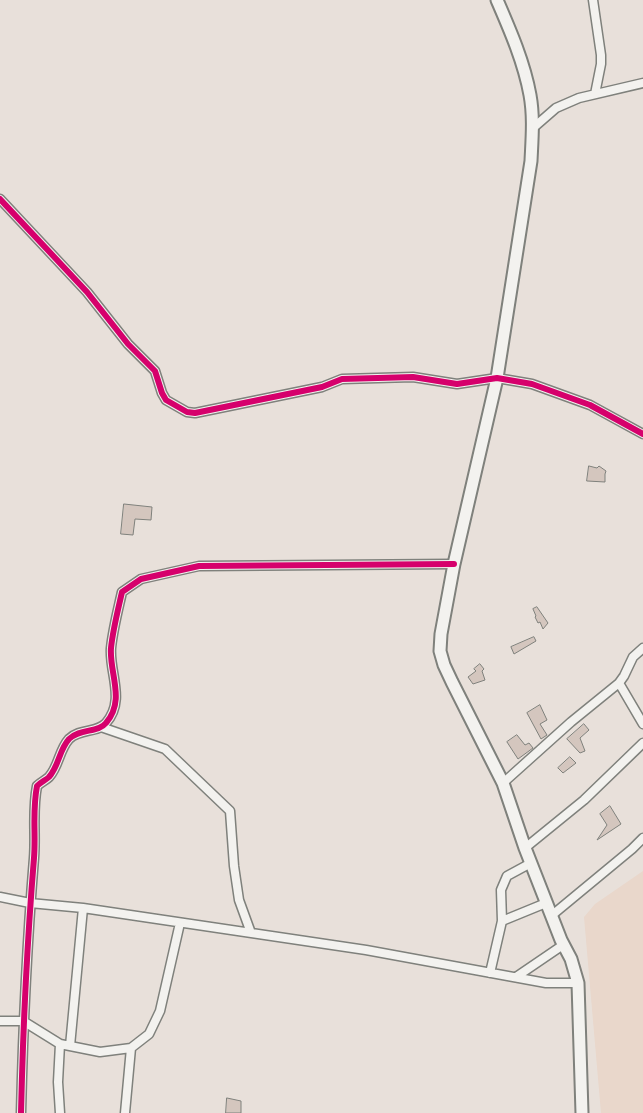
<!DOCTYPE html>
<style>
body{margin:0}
canvas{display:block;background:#e8e0da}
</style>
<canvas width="643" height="1113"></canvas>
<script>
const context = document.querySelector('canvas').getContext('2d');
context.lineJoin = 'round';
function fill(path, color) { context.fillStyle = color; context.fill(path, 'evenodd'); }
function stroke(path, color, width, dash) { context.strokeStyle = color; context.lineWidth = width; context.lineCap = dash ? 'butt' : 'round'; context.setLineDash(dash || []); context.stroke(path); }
const built = new Path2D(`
 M643 871V1113H601L584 917 595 904Z`);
const building = new Path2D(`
 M589 466 597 468 599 466 606 471 605 474V482L587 481Z
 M124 504 152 507 151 520 135 519 133 535 121 534Z
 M537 607 548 623 543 629 540 622 538 623 535 617 536 616 533 609Z
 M534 637 536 641 514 654 511 647Z
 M480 664 484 669 482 671 485 680 473 684 468 677 476 671 474 669Z
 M540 705 547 720 540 724 547 735 541 739 527 713Z
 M584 724 589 730 580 738 585 751 580 753 567 739Z
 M517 735 525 745 529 743 533 748 518 759 507 742Z
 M570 757 576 763 563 773 558 768Z
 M610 806 621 824 597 840 607 825 600 814Z
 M227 1098 241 1101V1113H226Z`);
const minor = new Path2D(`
 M593 0 601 55V64L595 94
 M533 128 556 108 579 98 643 83
 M0 199 87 292 128 344 155 371 162 393 166 400 187 412 195 413 322 387 342 379 413 377 457 384 497 378 532 384 590 405 643 434
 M619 683 643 724
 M101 727 165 749 230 811 234 866 239 900 251 933
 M503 783 571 722 619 683 624 676 633 657 643 648
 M525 848 584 800 643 743
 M0 897 30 903 83 908 366 950 546 983H578
 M551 916 632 849 643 838
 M502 921 546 903
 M490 973 502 921 501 890 507 876 531 863
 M516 977 563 945
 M0 1021H23L60 1044 100 1052 131 1048 149 1034 160 1011 180 923
 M70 1046 83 908
 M21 1113C23 1028 27 943 34 858 36 833 32 812 37 786 41 782 46 780 49 777 59 766 59 750 69 739 80 728 98 733 106 723 126 700 109 673 111 648 113 629 118 610 122 592L141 579 199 566 454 564
 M60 1113 58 1082 60 1044
 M125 1113 131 1048`);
const secondary = new Path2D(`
 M497 0C510 30 524 62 530 95 534 117 532 139 531 161L497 378 454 564 441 634 440 651 444 665 452 682 503 783 525 848 561 940 571 959 578 983 582 1113`);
const cycleway = new Path2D(`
 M0 199 87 292 128 344 155 371 162 393 166 400 187 412 195 413 322 387 342 379 413 377 457 384 497 378 532 384 590 405 643 434
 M21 1113C23 1028 27 943 34 858 36 833 32 812 37 786 41 782 46 780 49 777 59 766 59 750 69 739 80 728 98 733 106 723 126 700 109 673 111 648 113 629 118 610 122 592L141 579 199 566 454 564`);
fill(built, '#e9d7cb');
fill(building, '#d4c6be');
stroke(building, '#7f817c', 1);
stroke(minor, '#7f817c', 11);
stroke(secondary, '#7f817c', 15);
stroke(minor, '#f3f2ef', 8);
stroke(secondary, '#f3f2ef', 11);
stroke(cycleway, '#d6006c', 6);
</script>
